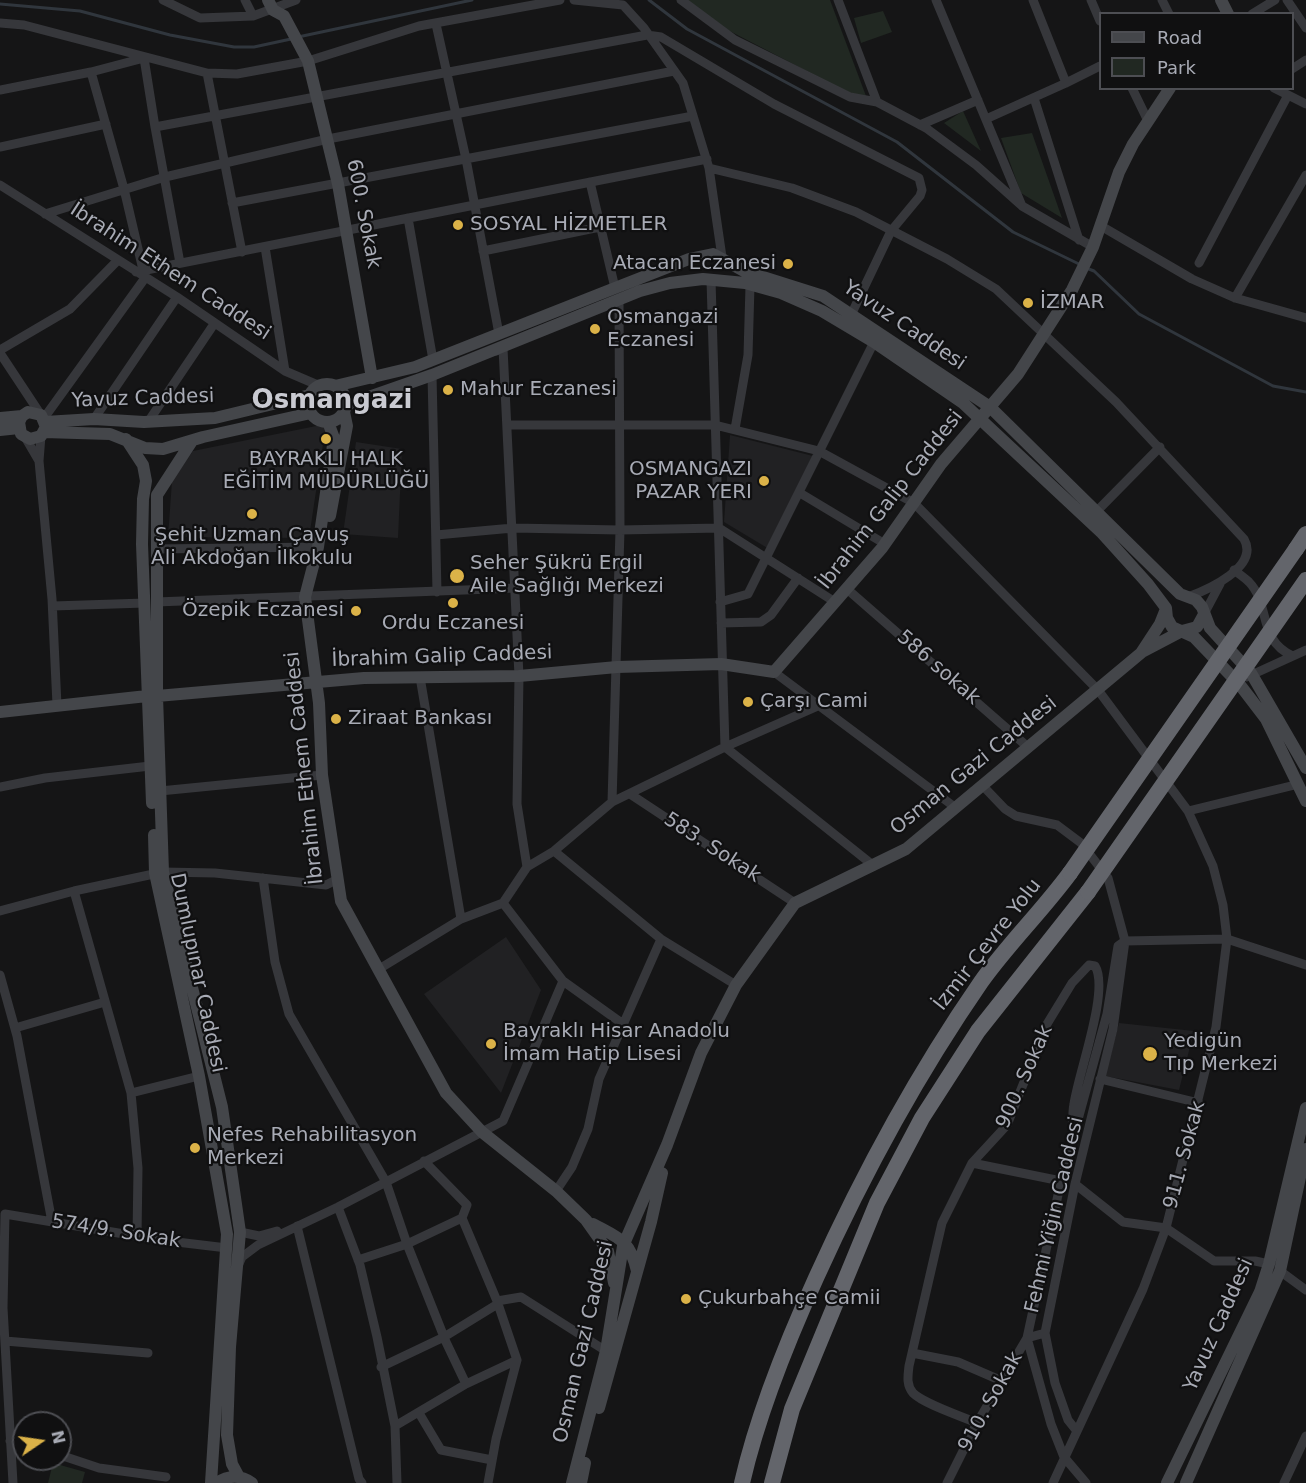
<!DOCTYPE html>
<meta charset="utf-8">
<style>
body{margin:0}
#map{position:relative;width:1306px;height:1483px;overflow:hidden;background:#151516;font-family:"DejaVu Sans",sans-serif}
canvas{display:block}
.legend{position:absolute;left:1099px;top:12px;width:195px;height:78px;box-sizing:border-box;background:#101011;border:2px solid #4d4e53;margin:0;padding:8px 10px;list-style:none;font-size:18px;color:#a8abb5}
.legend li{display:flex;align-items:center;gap:12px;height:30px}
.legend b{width:30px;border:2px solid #4d4e53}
.north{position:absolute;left:12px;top:1411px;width:60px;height:60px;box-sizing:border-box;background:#101011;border:2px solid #4d4e53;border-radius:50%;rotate:77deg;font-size:16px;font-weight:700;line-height:24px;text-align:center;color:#a8abb5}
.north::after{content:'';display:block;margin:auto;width:21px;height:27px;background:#dbb248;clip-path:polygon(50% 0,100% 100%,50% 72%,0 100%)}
</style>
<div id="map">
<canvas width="1306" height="1483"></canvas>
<ul class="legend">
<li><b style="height:8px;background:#44464a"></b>Road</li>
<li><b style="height:16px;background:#212822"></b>Park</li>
</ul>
<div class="north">N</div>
</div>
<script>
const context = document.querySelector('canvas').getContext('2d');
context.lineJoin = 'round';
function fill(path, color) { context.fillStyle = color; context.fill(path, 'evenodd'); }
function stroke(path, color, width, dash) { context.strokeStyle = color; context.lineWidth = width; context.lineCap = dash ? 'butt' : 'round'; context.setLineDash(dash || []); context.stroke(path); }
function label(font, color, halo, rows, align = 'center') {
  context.font = font + ' "DejaVu Sans",sans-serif'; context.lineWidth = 4.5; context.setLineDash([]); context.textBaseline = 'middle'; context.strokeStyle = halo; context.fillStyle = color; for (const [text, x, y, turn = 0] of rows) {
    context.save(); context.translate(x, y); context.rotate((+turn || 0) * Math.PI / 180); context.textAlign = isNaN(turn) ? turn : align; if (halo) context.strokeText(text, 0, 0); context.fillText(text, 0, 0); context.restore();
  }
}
const built = new Path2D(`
 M326 424 309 538 168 537 172 481 193 451Z
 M730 435 813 456 769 549 724 522Z
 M356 442 402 449 398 538 343 534Z
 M506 937 541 990 501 1093 424 994Z
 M1119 1023 1194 1031 1179 1090 1105 1076Z`);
const green = new Path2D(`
 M687 0H830L866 96 849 93 722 27Z
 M883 11 892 32 861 43 854 18Z
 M963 111 981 151 944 123Z
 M1032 133 1062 218 1021 193 1001 138Z
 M53 1463 85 1472 82 1483H48Z`);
const stream = new Path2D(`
 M649 0 687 29 897 142 1013 232 1081 265
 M0 4 80 11 170 35 234 47H254L291 39
 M298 37 472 0
 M1086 268 1094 271 1139 314 1273 386 1306 392`);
const street = new Path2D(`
 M163 0 200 18 253 16 296 0
 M245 0 253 16
 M574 0 623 5 644 28 683 83 709 168 722 257
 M681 0 735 40 850 97 877 102 926 128 976 165 1022 206
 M838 0 877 102
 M936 0 1022 206 1093 247
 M1033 0 1066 83 1100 66
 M1091 0 1100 21
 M1162 0 1169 14
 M1287 0 1306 28
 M1252 14 1275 0
 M0 23 24 25 207 73 237 74 308 61 419 26 560 0
 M436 24 466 159 499 334
 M1292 69 1306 60
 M207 73 242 252
 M1132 88 1148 121
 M1274 88 1306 104
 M0 90 91 72
 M1034 98 1079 240
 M986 119 1066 83
 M920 125 978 100
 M155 127 180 263
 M0 147 106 124
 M709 168 792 188 856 212 947 259 996 289 1116 402 1244 539C1260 567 1207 590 1188 597
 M590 182 615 288
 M0 185 177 297 285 371 320 386
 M232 203 693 116
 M45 214 165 177 328 139 674 71
 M408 218 433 360
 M1101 226 1192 279 1235 298 1306 318
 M265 247 285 371
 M483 251 600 227
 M1199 263 1288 95
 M143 270 124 189 91 72 144 58 155 127 647 35 661 37 774 104 919 178 922 190 920 196 891 231 851 315
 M136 272 707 159
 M1235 298 1306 175
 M0 350 70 309 118 260
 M496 351 503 348 519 676 517 804 527 867 554 851 612 802 725 747 711 280
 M0 353 41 415
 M432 375 437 592
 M44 418 145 278
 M94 419 177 297
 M148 422 214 324
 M508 425H715L819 451 914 503 1098 690 1188 811 1213 866 1223 905 1227 939 1216 1027 1166 1228 1143 1289 1053 1483
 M735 429 748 355 750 286
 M41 436 39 461 52 599 57 705
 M25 437 39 461
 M800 493 885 544
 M1097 511 1160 447
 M436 535 513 528 620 530 719 528 835 602
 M156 549 318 547
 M1234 570C1239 574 1245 578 1249 582 1271 605 1257 640 1293 656
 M847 589 1029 748
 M156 602 516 588
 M720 602 748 594 874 342
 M53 606 145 603
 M1203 616 1220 584
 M721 623 761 622 771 615 798 578
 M774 672 956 808
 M420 677 461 919
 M1247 677 1306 650
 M818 706 725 747 874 866
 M982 785 1005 809 1016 816 1057 825 1081 843 1108 878 1125 941 1113 1029 1075 1184 1045 1333 1055 1383 1068 1420 1076 1430
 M0 787 45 778 150 766
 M160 791 322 775
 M630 794 795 903
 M612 802 620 530 619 300
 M1188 811 1299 784
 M554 851 661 939 736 985
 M263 878 275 962 289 1014 386 1182 407 1244 446 1342 466 1384
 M74 891 131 1093 138 1168 137 1237
 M503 903 563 981 623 1024
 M0 911 74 891 163 872 215 873 326 885 336 880
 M1125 941 1227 939 1306 965
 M379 969 461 919 503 903 527 867
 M0 975 17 1036 52 1222
 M15 1028 105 1002
 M1100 1079 1199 1103
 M131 1093 199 1076
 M424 1161 467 1205 462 1218 497 1301 521 1297 606 1351
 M972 1163 1061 1181
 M1075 1184 1123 1222 1166 1228 1214 1261H1255L1269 1264
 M556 1191 572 1167 588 1129 599 1079 661 939
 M338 1207 360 1265 377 1337 395 1426 397 1483
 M5 1214 3 1308 13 1483
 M5 1214 160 1240 227 1248
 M297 1226 359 1479 362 1483
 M240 1232 259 1236 277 1231
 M358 1260 407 1244 462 1218
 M238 1266 242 1257 258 1245 338 1207 503 1121 563 981
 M1280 1271 1306 1290
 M5 1341 148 1353
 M912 1353 958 1362 1002 1381
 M381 1367 444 1337 496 1305
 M419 1413 441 1450 492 1460
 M977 1423C961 1416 924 1404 913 1393 906 1385 908 1375 909 1366L942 1223 972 1163 1007 1125 1047 1024 1072 983 1089 965 1095 966C1110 990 1078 1074 1074 1104 1072 1114 1073 1124 1073 1133
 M395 1426 466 1384 517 1360 497 1301
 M10 1441 24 1444
 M60 1455 99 1468 166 1477
 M488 1483 496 1439 517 1360
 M947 1483 977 1423 1027 1338 1045 1333
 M1086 1483 1064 1457 1051 1424 1027 1338 1061 1181 1107 1014 1118 946 1125 941
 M1284 1483 1306 1436`);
const secondary = new Path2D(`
 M268 0 273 10 284 16 308 61 338 184 372 378
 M1221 0 1228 14
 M308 403a19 19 0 1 1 38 0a19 19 0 1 1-38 0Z
 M335 386 415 367 615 288 689 259 713 254 744 271 823 296 990 407 1180 594 1196 600 1202 607 1210 628 1251 673 1306 768
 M346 405 432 375 640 291 670 283 703 279 745 283 781 293 822 311 874 342 963 403 1101 532 1148 584 1166 608 1167 618 1172 627 1194 637 1240 685 1266 719 1306 801
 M0 418 22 416 28 412 41 415 46 427 41 436 30 439 21 434 19 422 22 416
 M45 422 94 419 144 422 215 418 310 395
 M328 422 334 438 318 547 305 597 319 703 322 775 341 901 446 1093 482 1132 556 1191 586 1220 608 1251 614 1283
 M0 430 19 428
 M44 432 110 434 145 448 163 449 203 437 311 413
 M126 439 143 465 146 481 143 499 142 544 152 803
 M192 441 157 495V696L163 872 222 1107 240 1232 230 1347 227 1435 232 1464 239 1477
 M330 516 347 426 344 412
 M1142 652 1182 631 1197 627 1203 616
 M157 696 364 678 519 676 617 667 721 664 774 672 882 548 941 464 1018 374 1072 290 1093 247 1119 172 1133 144 1170 88
 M0 712 147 696
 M154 835 155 873 199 1076 227 1234 211 1483
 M593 1224C619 1238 630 1240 637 1271
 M599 1408 651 1222 662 1173
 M217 1483C228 1475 241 1475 252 1483
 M572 1483 606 1351 623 1246 667 1145 701 1053 736 985 795 903 906 849 1141 653 1160 624 1166 609
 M581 1483 585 1463
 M1167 1483 1260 1292 1269 1264 1306 1108
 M1186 1483 1280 1271 1306 1149`);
const highway = new Path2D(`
 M1296 549 1306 534
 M742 1483C758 1413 786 1344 816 1278 863 1174 916 1076 981 982 1008 944 1042 911 1070 873
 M772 1483 792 1409 877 1203 922 1118 978 1031 1088 892`);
const highwayBridge = new Path2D(`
 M1070 873 1296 549
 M1088 892 1306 580`);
const markers = [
 [458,225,6,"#dbb248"],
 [788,264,6,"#dbb248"],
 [1028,303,6,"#dbb248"],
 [595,329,6,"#dbb248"],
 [448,390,6,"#dbb248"],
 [326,439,6,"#dbb248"],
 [764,481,6,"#dbb248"],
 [252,514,6,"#dbb248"],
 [457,576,8,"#dbb248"],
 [453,603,6,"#dbb248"],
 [356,611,6,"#dbb248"],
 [748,702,6,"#dbb248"],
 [336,719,6,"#dbb248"],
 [491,1044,6,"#dbb248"],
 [1150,1054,8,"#dbb248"],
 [195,1148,6,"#dbb248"],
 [686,1299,6,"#dbb248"]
];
const streetNames = [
 ["600. Sokak",363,214,79],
 ["İbrahim Ethem Caddesi",170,272,33],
 ["Yavuz Caddesi",904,326,34],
 ["Yavuz Caddesi",143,399,-2],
 ["İbrahim Galip Caddesi",891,500,-52],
 ["İbrahim Galip Caddesi",442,657,-2],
 ["586 sokak",938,668,41],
 ["Osman Gazi Caddesi",974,766,-39],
 ["İbrahim Ethem Caddesi",305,768,-96],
 ["583. Sokak",712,848,33],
 ["İzmir Çevre Yolu",988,945,-52],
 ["Dumlupınar Caddesi",197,973,78],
 ["900. Sokak",1025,1077,-66],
 ["911. Sokak",1185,1155,-75],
 ["Fehmi Yiğin Caddesi",1055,1215,-77],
 ["574/9. Sokak",116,1232,9],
 ["Yavuz Caddesi",1219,1325,-66],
 ["Osman Gazi Caddesi",584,1342,-77],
 ["910. Sokak",991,1402,-61]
];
const poiNames = [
 ["SOSYAL HİZMETLER",470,225],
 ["Atacan Eczanesi",776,264,"right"],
 ["İZMAR",1040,303],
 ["Osmangazi",607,318],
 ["Eczanesi",607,341],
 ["Mahur Eczanesi",460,390],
 ["BAYRAKLI HALK",326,460,"center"],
 ["EĞİTİM MÜDÜRLÜĞÜ",326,483,"center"],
 ["OSMANGAZI",752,470,"right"],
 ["PAZAR YERI",752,493,"right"],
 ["Şehit Uzman Çavuş",252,536,"center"],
 ["Ali Akdoğan İlkokulu",252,559,"center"],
 ["Seher Şükrü Ergil",470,564],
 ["Aile Sağlığı Merkezi",470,587],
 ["Özepik Eczanesi",344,611,"right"],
 ["Ordu Eczanesi",453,624,"center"],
 ["Çarşı Cami",760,702],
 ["Ziraat Bankası",348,719],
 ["Bayraklı Hisar Anadolu",503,1032],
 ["İmam Hatip Lisesi",503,1055],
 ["Yedigün",1164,1042],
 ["Tıp Merkezi",1164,1065],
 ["Nefes Rehabilitasyon",207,1136],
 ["Merkezi",207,1159],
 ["Çukurbahçe Camii",698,1299]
];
const districtNames = [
 ["Osmangazi",332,401]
];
fill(built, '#212123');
fill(green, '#212822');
stroke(stream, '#30363d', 3);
stroke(street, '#36373b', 9);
stroke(secondary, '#44464a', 12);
stroke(highway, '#63656b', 16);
stroke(highwayBridge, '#63656b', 16);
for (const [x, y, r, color] of markers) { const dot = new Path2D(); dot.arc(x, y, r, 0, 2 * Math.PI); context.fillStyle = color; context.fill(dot); stroke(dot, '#101011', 2); }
label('20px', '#a8abb5', '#101011', streetNames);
label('20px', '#a8abb5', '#101011', poiNames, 'left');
label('bold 26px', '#c9cad1', '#101011', districtNames);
</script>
